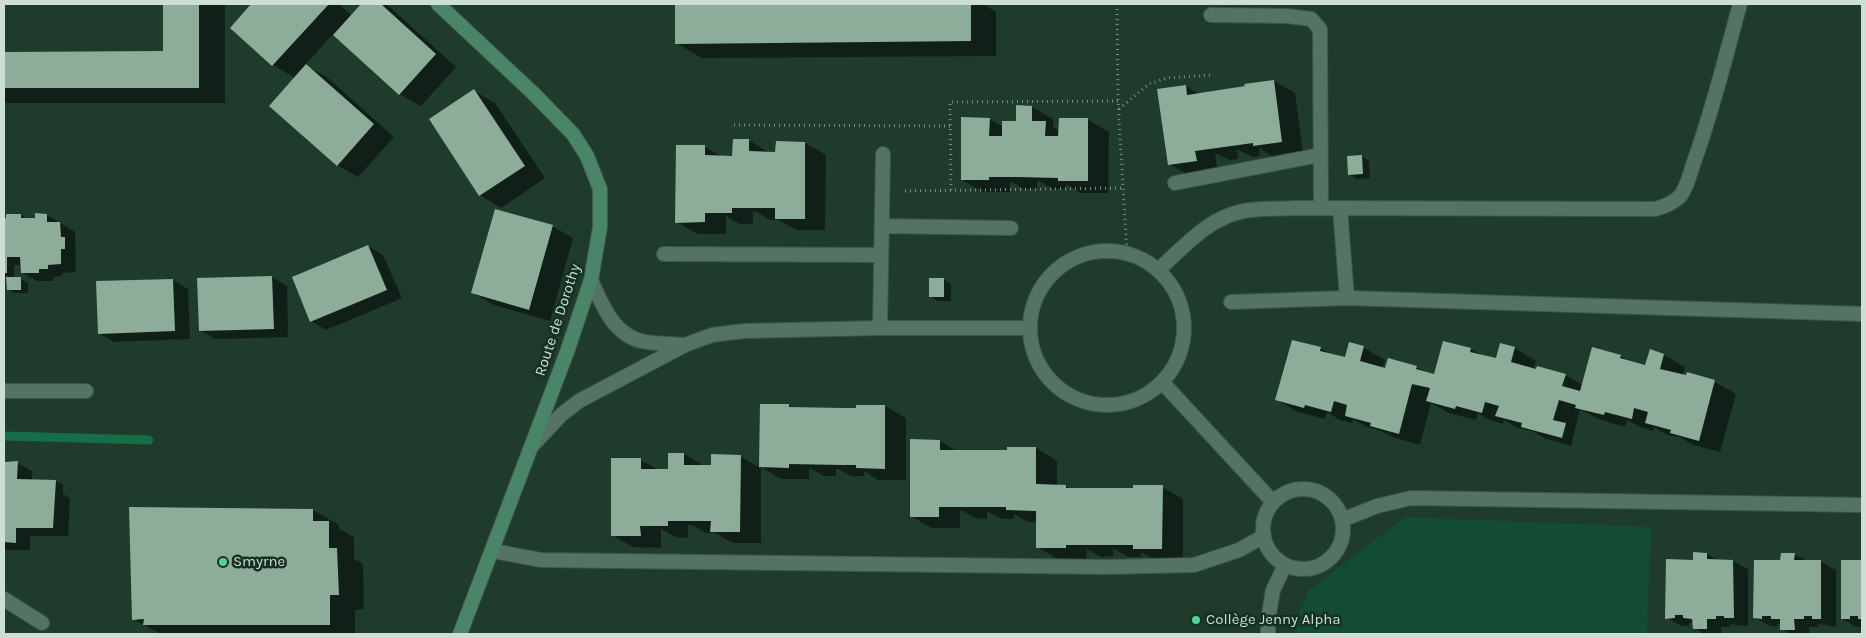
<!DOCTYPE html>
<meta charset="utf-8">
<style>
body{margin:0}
#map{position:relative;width:1866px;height:638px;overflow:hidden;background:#1f3b2c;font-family:Karla,sans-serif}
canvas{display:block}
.frame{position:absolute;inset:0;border:5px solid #cdded4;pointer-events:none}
</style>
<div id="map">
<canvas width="1866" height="638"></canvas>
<div class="frame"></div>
</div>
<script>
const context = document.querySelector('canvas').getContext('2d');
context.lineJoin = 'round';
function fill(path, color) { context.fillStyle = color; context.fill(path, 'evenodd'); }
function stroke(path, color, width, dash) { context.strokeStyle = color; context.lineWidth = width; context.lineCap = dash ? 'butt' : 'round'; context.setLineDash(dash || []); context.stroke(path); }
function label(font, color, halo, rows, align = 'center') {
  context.font = font + ' Karla,sans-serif'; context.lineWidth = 5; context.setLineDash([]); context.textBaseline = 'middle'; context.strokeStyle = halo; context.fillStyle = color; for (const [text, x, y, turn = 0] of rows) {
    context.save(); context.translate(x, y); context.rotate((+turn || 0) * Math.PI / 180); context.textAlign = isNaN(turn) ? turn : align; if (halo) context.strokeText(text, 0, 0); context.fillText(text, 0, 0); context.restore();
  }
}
const green = new Path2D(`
 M1405 517 1651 527 1647 634H1296L1297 618 1309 590Z`);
const shadow = new Path2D(`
 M164 4H225V103H4V53L164 52Z
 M253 4H339L352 16 363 4H384L391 8 456 67 421 106 399 94 333 34 305 65 328 78 394 137 358 177 337 165 295 78 273 65 231 28Z
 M676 4H983L996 12V56L702 58 676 43Z
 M1274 81 1295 93 1303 153 1275 158 1259 148 1260 156 1253 157 1239 150H1237L1238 159 1230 160 1215 153 1218 173 1190 176 1169 164 1186 86 1199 94 1232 90Z
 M474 91 495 103 545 178 501 208 480 195 431 119Z
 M1032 107 1053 119V127L1060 131 1088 120 1109 132 1108 193H1080L1066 184V189H1053L1037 180V189H1024L1010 181V192H983L962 180 989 119 1004 127 1017 122Z
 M748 140 770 153H775L805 143 826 155 825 230H797L779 220H770L757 212H753V224H740L726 216V234H698L676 222 705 147 723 157H734Z
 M1362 156 1369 161 1370 178 1357 179 1349 174Z
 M21 215 28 219H37L47 215 75 232 76 272 62 273V276L53 277V281H37L22 272V265H14V279H21L28 283V293H15L8 289V276L4 277V219Z
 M552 226 573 238 550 321 494 305 473 293Z
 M368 246 383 255 402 298 326 330 311 321Z
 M272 277 287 286 288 337 215 339 200 330 198 280Z
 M944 279 951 284V301H937L930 296Z
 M173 280 188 289 190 339 114 342 99 333 97 282Z
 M1444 342 1471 349 1483 356 1497 359 1515 348 1536 361 1533 370 1565 375 1583 385 1620 356 1631 362 1646 366 1650 351 1664 355 1685 367 1682 376 1685 377 1687 374 1715 382 1736 394 1720 452 1693 445 1680 437 1667 435 1654 427 1653 431 1640 427 1627 420 1625 427 1598 419 1580 409 1571 446 1544 438 1532 431 1518 428 1504 420 1503 424 1490 420 1478 413 1476 420 1449 413 1431 403 1420 445 1393 437 1381 431 1367 427 1353 419 1352 423 1340 420 1327 412 1325 419 1298 412 1277 400 1320 348 1332 355 1346 359 1350 344 1364 348 1385 360 1382 369 1416 367 1434 376Z
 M761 405H789L794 409H857V406H885L906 418V480H878L864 471V476H851L836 468V476H824L809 468V479H781L761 467V543H733L715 533H706L692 525H688V538L676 537 661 529V548L633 547 612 535 640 460 659 470H669L684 454 704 466H710L740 456 760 468Z
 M940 441 957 451 993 452 1036 448 1057 461V486H1066L1071 489 1134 490 1162 487 1183 499V560H1155L1141 552V557H1128L1113 548V556L1101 557 1087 549 1086 559H1058L1037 547V522H1028L1014 514V519H1002L987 511V519L975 518 960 510V528H932L911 516Z
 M4 463H17L32 471V481H56L63 485V494L70 498 68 536H30V550H4Z
 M313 510 339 525V529L354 537V559L363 564 364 609 355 610V634H161L133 619Z
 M1707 554 1719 561H1733L1748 569V626L1730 624V627H1721V634H1704L1694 628V623H1689V626H1682L1667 618 1694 561Z
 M1794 554 1807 561 1821 562 1836 570V627L1818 624V627H1809V634H1791L1782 629V624H1777V627L1770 626 1755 618 1781 561Z
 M1842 561H1862V627H1857L1842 619Z`);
const stream = new Path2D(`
 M4 436 149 440`);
const building = new Path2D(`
 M163 4H199V88H4V52L163 51Z
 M251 4H329L272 66 230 28Z
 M361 4H381L436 54 399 95 333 35Z
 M675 4H971V41L675 44Z
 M306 64 374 124 337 166 269 106Z
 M1274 80 1282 142 1253 146V143L1195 151 1197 161 1168 165 1157 89 1186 85 1187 95 1245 86 1244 84Z
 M474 89 525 166 479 196 429 119Z
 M1016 105 1032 106V121H1046L1045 136H1058L1059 118H1088V181H1058V178L1017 177H989V180H961V117L990 118 989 136H1002V121H1016Z
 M733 139H749V151L775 152 776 141 805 142V219H775V208H732V213H705V222L675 223 676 145H705V155L732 156Z
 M1362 155 1363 174 1348 175 1347 156Z
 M495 209 553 225 529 310 471 293Z
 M35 213 47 214V222H60L61 237H65V249H61V264L48 265V269H39V273H21L20 257H7V273H4V218H6V214H21V218H35Z
 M368 245 387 290 310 322 292 277Z
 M272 276 274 329 199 331 197 278Z
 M6 277H21V290H7Z
 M929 278H944V297H929Z
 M173 279 175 331 98 334 96 281Z
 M1292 340 1321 347 1320 351 1345 357 1349 342 1364 346 1360 361 1385 368 1388 358 1417 366 1416 369 1434 374 1443 341 1471 348 1470 352 1496 358 1500 343 1515 347 1511 362 1536 369 1537 366 1566 374 1562 386 1580 391 1592 347 1621 355 1620 358 1645 365 1650 349 1664 354 1660 369 1686 375 1687 372 1715 380 1699 441 1670 433 1671 430 1645 423 1648 412 1634 408 1632 419 1605 412 1604 415 1575 408 1576 405 1559 400 1553 420 1566 423 1562 438 1521 427 1522 423 1495 416 1499 406 1485 402 1482 413 1456 406 1455 409 1426 401 1430 388 1412 384 1399 434 1370 426 1371 423 1345 416 1347 405 1334 401 1331 412 1305 405 1304 408 1275 400Z
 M760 404H789V407L843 408H856V405H885V469L856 468V465H843L789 464V468L759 467Z
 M910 439 940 440V450H1007V447H1036V484L1066 485V488H1133V485H1163L1162 549H1133V545H1066V548H1036V511L1006 510V507H939V517H910Z
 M668 453H684V465H711V454L741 455 740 532H710L711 521H668V526H640L641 536H611V458H641V469H668Z
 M18 461 17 479 56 480 53 528H16V543L4 542V462Z
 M129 507 313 509V521H329V548H337L339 595H330V625H143L144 619 132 620Z
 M1693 552 1707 553V559L1733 560 1734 618H1724V616H1716V619H1707V629H1693L1692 619 1683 618V615H1675V618L1665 619 1666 559 1693 560Z
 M1781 553H1795L1794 560H1821V619H1812V616H1804V619H1794L1795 630H1780V619H1771V616H1762V619L1753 618 1754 560H1780Z
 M1841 560H1862V619H1858V616H1850V619H1841Z`);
const path = new Path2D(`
 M1117 4 1118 101 1127 253
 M1119 109 1149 84 1167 78 1211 75
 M734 125 950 126
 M951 190 950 102 1118 101
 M905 191 1123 188`);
const service = new Path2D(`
 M1211 15 1287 16 1311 19 1320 29 1321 208
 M1175 183 1320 155
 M1340 208 1347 298
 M882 226 1011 228
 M664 254 881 255
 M1231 302 1347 298 1862 314
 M880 328 883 154
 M4 391H86
 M493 551 541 560 1107 567 1194 565 1239 550 1264 536`);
const minor = new Path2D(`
 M1030 328a77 77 0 1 1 154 0a77 77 0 1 1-154 0Z
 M1158 270C1184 247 1209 217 1244 211 1261 208 1279 209 1295 208L1655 209C1665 206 1674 203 1681 195 1688 185 1691 170 1695 159 1713 109 1726 55 1740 4
 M591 280C602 304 612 333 641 341 654 344 670 344 684 345
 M1162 382 1273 502
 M532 446 561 415 579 401 685 345 712 335 744 331 880 328H1030
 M1263 529a40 40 0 1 1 80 0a40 40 0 1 1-80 0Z
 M1342 520 1377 506 1411 498 1862 505
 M4 599 42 623
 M1268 634V620L1273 590 1285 565`);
const secondary = new Path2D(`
 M438 4 533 93 573 134 587 156 600 189V227L591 280 567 352 460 634`);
const markers = [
 [223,562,5,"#53d396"],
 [1196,620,5,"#53d396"]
];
const streetNames = [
 ["Route de Dorothy",558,320,-72]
];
const poiNames = [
 ["Smyrne",233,562],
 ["Collège Jenny Alpha",1206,620]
];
fill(green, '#124c32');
fill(shadow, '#0007');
stroke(stream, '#146f48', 9);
fill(building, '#8dad9a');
stroke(service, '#3d574a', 16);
stroke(minor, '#3d574a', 16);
stroke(secondary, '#3d574a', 16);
stroke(path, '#798f83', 3, [1, 4]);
stroke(service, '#557362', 14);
stroke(minor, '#557362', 14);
stroke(secondary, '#4a8569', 14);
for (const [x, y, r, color] of markers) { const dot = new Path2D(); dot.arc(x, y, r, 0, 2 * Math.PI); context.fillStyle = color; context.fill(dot); stroke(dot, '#143122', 2); }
label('15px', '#cdded4', '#143122', streetNames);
label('15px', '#cdded4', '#143122', poiNames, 'left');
</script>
